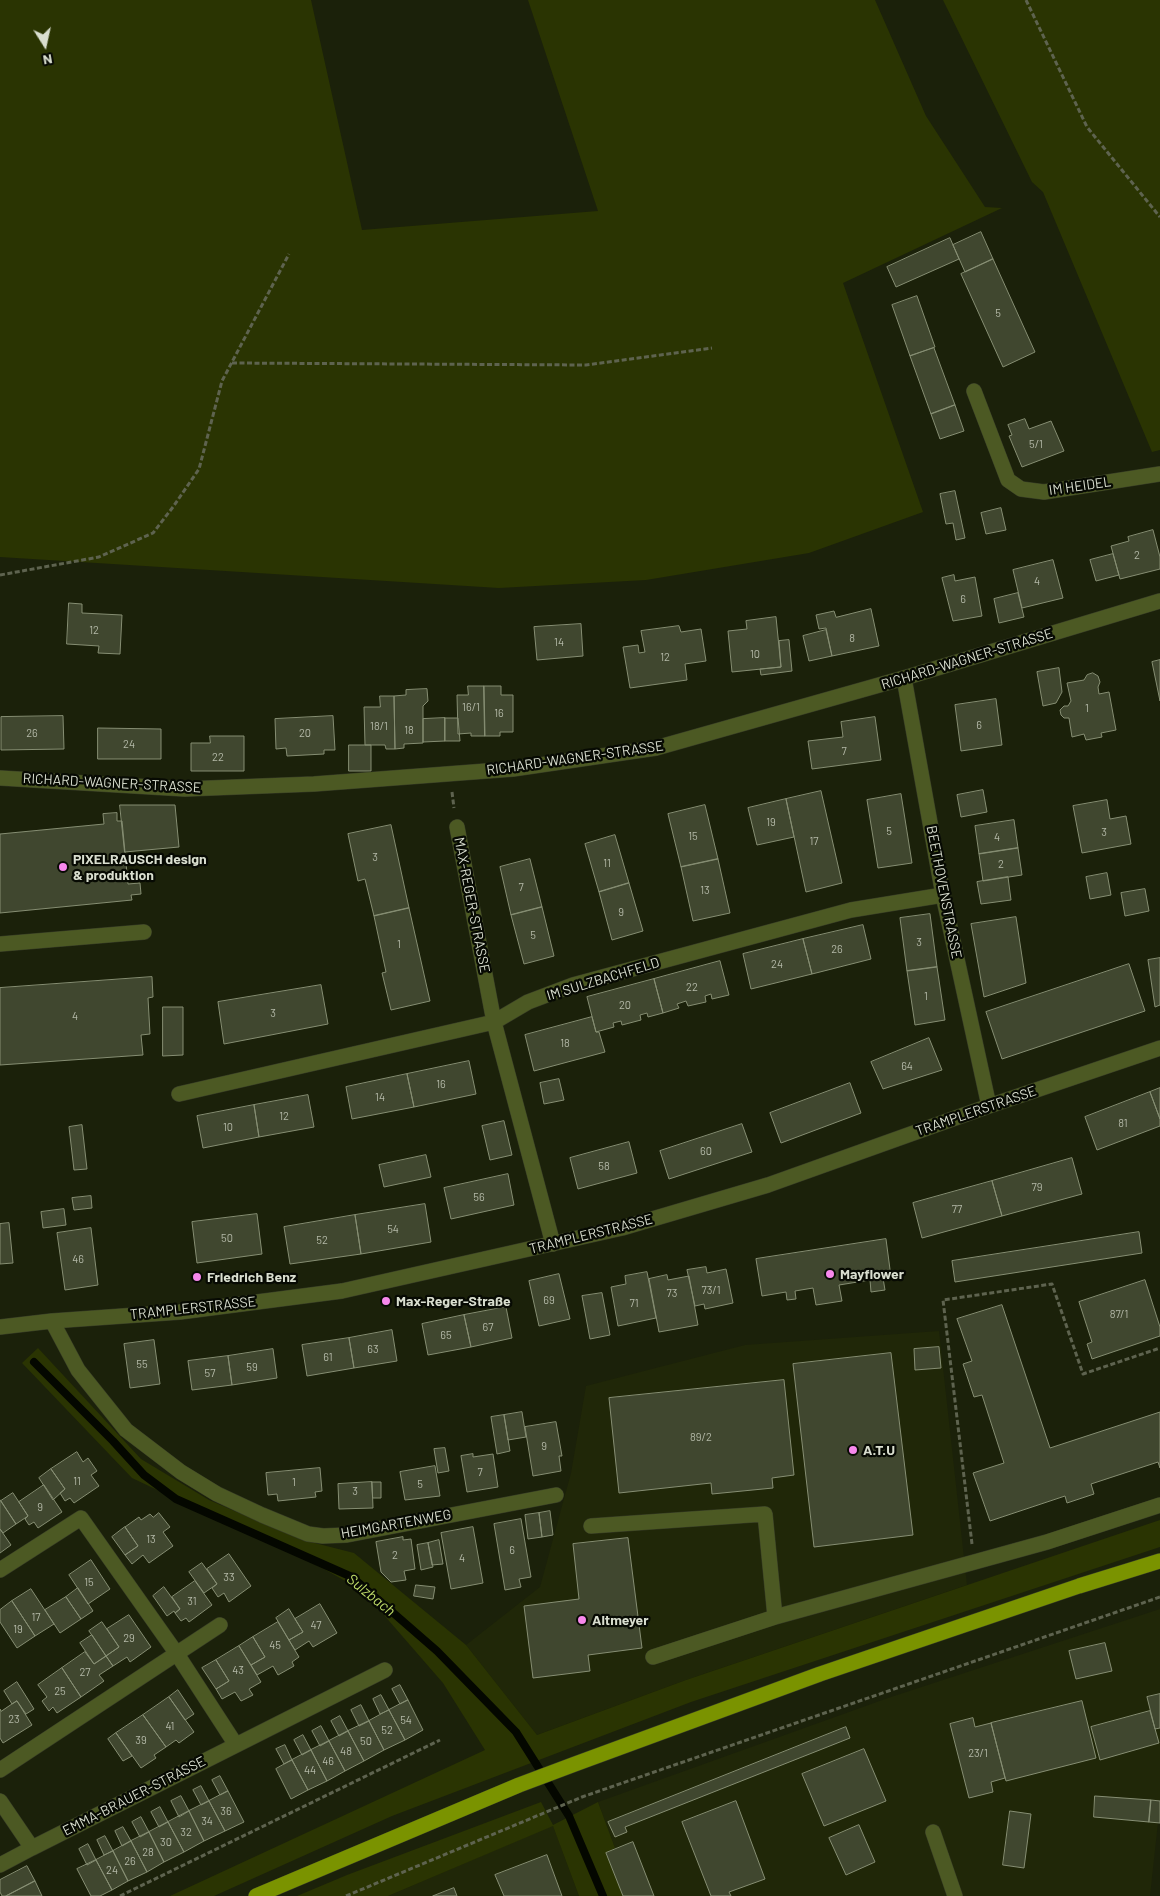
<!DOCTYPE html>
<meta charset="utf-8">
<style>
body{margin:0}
#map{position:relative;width:1160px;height:1896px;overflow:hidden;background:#1b210a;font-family:Barlow,sans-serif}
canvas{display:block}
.north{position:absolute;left:20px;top:20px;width:50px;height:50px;-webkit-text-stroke:4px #070a03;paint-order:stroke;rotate:170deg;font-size:14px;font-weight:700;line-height:20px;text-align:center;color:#d9decf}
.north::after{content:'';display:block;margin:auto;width:18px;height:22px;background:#d9decf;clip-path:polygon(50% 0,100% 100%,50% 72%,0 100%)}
</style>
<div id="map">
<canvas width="1160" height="1896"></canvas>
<div class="north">N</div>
</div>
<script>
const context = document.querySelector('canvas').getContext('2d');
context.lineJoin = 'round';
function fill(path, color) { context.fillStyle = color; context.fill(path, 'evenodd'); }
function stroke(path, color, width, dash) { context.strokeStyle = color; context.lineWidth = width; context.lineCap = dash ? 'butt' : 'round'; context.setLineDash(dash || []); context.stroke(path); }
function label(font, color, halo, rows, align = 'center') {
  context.font = font + ' Barlow,sans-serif'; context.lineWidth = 4.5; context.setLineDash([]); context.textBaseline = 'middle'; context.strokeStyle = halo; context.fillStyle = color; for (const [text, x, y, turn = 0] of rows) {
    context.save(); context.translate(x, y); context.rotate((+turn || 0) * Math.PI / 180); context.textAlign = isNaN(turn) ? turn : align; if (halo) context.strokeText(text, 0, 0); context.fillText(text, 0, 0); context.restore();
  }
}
const built = new Path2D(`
 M939 1331 967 1585 686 1680 537 1735 466 1645 540 1587 571 1473 586 1386 745 1345Z
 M1160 1609V1804L1150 1896H623L606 1853 615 1848 598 1802 888 1698Z
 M553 1825 579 1896H388Z`);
const green = new Path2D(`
 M0 0H311L362 230 598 211 528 0H875L926 116 985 207 1002 208 843 283 923 512 809 553 646 580 499 588 0 557Z
 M943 0H1160V450L1152 452 1043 192 1032 182Z
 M38 1348 141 1459 209 1500 303 1540 354 1553 466 1645 537 1735 686 1680 1160 1520V1547L691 1702 392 1816 214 1896H170L485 1750 443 1683 363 1591 324 1569 132 1478 22 1363Z
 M541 1802 553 1825 598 1802 615 1848 606 1853 623 1896H579L553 1826 388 1896H297L347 1875Z`);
const stream = new Path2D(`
 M34 1362 113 1441 144 1475 176 1499 352 1577 437 1651 516 1732 569 1816 603 1896`);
const building = new Path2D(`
 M981 232 993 259 965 272 953 245Z
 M950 238 959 259 896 287 887 267Z
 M993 259 1035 352 1003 367 961 274Z
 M917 296 935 347 910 356 892 305Z
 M934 348 955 405 931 414 910 356Z
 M955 405 964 431 940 439 931 414Z
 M1025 419 1029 429 1051 421 1064 451 1022 467 1009 436 1012 435 1008 425Z
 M955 491 965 538 956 540 953 523 946 524 940 494Z
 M1001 508 1006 530 986 534 981 513Z
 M1153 530 1160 557V569L1120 579 1111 546 1129 541 1128 537Z
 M1113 554 1119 575 1096 581 1090 560Z
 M1053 560 1063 598 1022 608 1013 570Z
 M954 575 955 581 975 577 982 616 953 621 942 578Z
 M1018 593 1024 617 999 623 994 599Z
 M69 603 82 604V613L122 615 120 654 98 653 99 646 67 644Z
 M871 609 879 646 832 656 826 628 819 629 816 615 834 611 836 617Z
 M776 617 781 667 732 672 728 631 747 629 746 621Z
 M581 624 583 656 537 660 534 627Z
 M679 626 681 632 701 629 706 661 685 664 687 680 630 688 623 647 638 645 639 653 645 652 641 631Z
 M826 630 832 656 809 661 803 636Z
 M789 640 792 671 761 675 760 669 781 667 779 641Z
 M1160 660V701L1152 662Z
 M1059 668 1062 692 1056 703 1043 706 1037 672Z
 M1093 673 1098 676 1100 682 1098 687 1099 694 1109 692 1116 730 1101 733 1102 737 1086 740 1084 734 1072 737 1069 718H1064L1061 715 1060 710 1064 706H1068L1071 701 1067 683 1084 680 1087 675Z
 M468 686H484L485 736H471V733L458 734 457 695H468Z
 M484 686H501V695H513V732H500V736H485Z
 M427 689 428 701 423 706V743L404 744V748L395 749 394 696 406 695V690Z
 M380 696H394L395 749H386L385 745H365L364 707H380Z
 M996 699 1002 745 961 751 955 705Z
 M63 716 64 749 1 750V717Z
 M333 716 335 750H324V754L287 756 286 748 276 749 275 719Z
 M875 717 881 760 812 769 808 741 843 737 841 722Z
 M445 718H458L460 741H445Z
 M445 718V741L423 742V719Z
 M98 728 161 729V759H98Z
 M210 736H244V771H191V743H210Z
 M349 745H371V771H349Z
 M983 790 987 812 961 817 957 795Z
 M821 791 842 883 806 892 786 799Z
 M901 794 912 863 878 868 867 800Z
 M786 799 794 837 757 845 748 808Z
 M1107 800 1110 819 1126 816 1131 844 1082 853 1073 806Z
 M120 805H175L179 847 125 852Z
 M705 805 718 859 681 867 668 814Z
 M117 813V821H122L128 884 140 883 141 894 131 895 132 900 0 913V834L104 824 103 814Z
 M1014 820 1018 848 979 854 975 826Z
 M391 825 409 908 374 916 365 879 358 881 348 834Z
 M615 835 629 883 599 892 585 844Z
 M1018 848 1022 875 983 881 979 854Z
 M530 859 542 907 511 915 500 867Z
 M718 859 730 913 693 921 681 867Z
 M1107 873 1111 895 1090 899 1086 877Z
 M1008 877 1011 900 981 904 977 882Z
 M629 883 643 931 612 940 599 892Z
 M1145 889 1149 911 1125 916 1121 893Z
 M542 907 554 956 524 964 511 915Z
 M409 908 430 1001 391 1010 382 973 386 972 374 916Z
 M930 914 937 967 907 971 900 918Z
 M1016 917 1026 983 984 997 971 924Z
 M863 925 871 959 812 974 803 939Z
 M803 939 812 974 751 989 743 954Z
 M1160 958V1005L1155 1007 1148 960Z
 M720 961 729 995 712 999 711 994 705 996 706 1002 688 1006 686 1001 677 1004 679 1008 663 1013 654 979Z
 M1129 964 1145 1011 1002 1059 986 1012Z
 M937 967 945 1020 915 1025 907 971Z
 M152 977 153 997 148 998 150 1034 141 1035 143 1055 0 1065V988Z
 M654 979 663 1013 648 1017 647 1013 640 1015 641 1020 622 1025 621 1021 613 1023 614 1027 596 1032 587 997Z
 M321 985 328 1024 224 1044 218 1002Z
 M163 1007H183V1055L163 1056Z
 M592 1017 596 1032H599L605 1052 534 1071 525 1035Z
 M929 1038 942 1070 883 1089 871 1062Z
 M469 1061 476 1094 414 1107 407 1074Z
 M407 1074 414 1107 352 1119 346 1087Z
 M559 1079 564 1100 544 1104 540 1083Z
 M850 1083 861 1113 781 1143 770 1113Z
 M1160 1088V1119L1150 1092Z
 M1150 1092 1160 1119V1126L1097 1150 1085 1117Z
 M308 1095 314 1127 259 1137 254 1105Z
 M254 1105 259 1137 203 1148 197 1116Z
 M504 1121 512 1155 490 1160 482 1126Z
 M742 1124 752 1152 669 1179 660 1151Z
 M82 1125 87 1169 74 1170 69 1127Z
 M629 1142 637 1173 578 1189 570 1158Z
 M426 1155 431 1177 384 1187 379 1165Z
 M1072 1158 1082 1194 1002 1216 992 1181Z
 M508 1174 514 1205 451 1219 444 1188Z
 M992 1181 1002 1216 922 1238 913 1203Z
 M91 1196 92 1208 74 1210 72 1198Z
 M425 1204 431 1242 361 1254 355 1215Z
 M64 1209 66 1225 43 1228 41 1212Z
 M257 1214 262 1254 197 1263 192 1222Z
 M355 1215 361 1254 290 1264 284 1227Z
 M9 1223 13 1263 0 1264V1224Z
 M91 1228 98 1285 65 1290 57 1233Z
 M1139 1232 1142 1253 955 1282 952 1261Z
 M886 1239 891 1277 883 1278 885 1290 871 1292 870 1280 839 1285 842 1301 816 1305 813 1288 795 1291 796 1299 787 1300 786 1292 762 1296 756 1259Z
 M706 1267 707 1273 726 1269 733 1303 705 1309 704 1304 695 1306 687 1270Z
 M647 1272 656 1318 618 1326 611 1287 626 1284 625 1276Z
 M559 1274 570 1319 539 1326 529 1281Z
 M667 1275 668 1280 689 1276 698 1325 659 1332 649 1279Z
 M1145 1280 1160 1327V1336L1092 1359 1087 1344 1092 1342 1079 1302Z
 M602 1293 610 1335 590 1339 582 1296Z
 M1002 1305 1050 1448 1160 1412V1468L1158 1462 1091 1484 1094 1494 1067 1503 1065 1496 990 1521 973 1473 1004 1463 982 1395 974 1397 963 1364 972 1361 957 1319Z
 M506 1307 512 1338 471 1347 464 1315Z
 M464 1315 471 1347 428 1355 422 1324Z
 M392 1330 397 1361 354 1368 349 1338Z
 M349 1338 354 1368 307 1376 302 1345Z
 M154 1340 160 1384 130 1388 124 1344Z
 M939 1347 941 1368 915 1370 914 1349Z
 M273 1349 277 1378 232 1385 228 1356Z
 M891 1353 913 1535 814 1547 793 1364Z
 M228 1356 232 1385 192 1390 188 1361Z
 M784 1380 794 1475 772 1478 773 1488 712 1494 711 1483 619 1493 609 1398Z
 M522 1412 526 1437 508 1440 504 1415Z
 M504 1415 510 1451 497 1454 491 1417Z
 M556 1422 562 1456H559L561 1471 533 1476 525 1427Z
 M445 1448 449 1471 438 1473 434 1449Z
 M77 1452 83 1462 88 1458 97 1471 91 1475 99 1486 74 1503 70 1498 65 1501 60 1493 65 1489 51 1469Z
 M473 1454V1457L493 1454 498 1487 467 1492 461 1456Z
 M435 1466 440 1496 405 1500 400 1472Z
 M320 1468 322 1491 315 1492 316 1497 278 1501 277 1494 268 1495 266 1473Z
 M51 1469 65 1489 53 1500 39 1478Z
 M372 1482 373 1508 339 1509 338 1484Z
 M372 1482H381V1498H373Z
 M44 1485 62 1512 38 1528 34 1522 29 1525 25 1519 28 1516 19 1502Z
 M13 1493 28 1516 16 1524 1 1501Z
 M0 1500 16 1524 3 1533 0 1529Z
 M550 1511 553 1535 542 1537 539 1513Z
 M159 1513 170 1527 163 1532 173 1546 149 1563 143 1555 132 1564 125 1555 138 1546 125 1527 139 1517 141 1520 150 1514 153 1517Z
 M539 1513 542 1537 528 1539 525 1515Z
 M521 1519 531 1577 519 1579 521 1587 505 1590 494 1524Z
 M125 1527 138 1546 125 1555 112 1537Z
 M473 1527 483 1583 451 1589 441 1533Z
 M0 1529 11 1545 0 1553Z
 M403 1537V1540L411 1539 415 1569 404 1571 406 1580 391 1582 381 1572 376 1542Z
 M628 1538 642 1648 588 1655 590 1671 533 1678 524 1606 579 1599 573 1544Z
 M439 1540 443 1564 432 1565 428 1543Z
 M428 1543 433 1567 421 1570 417 1545Z
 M229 1554 251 1586 229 1602 224 1593 218 1597 212 1588 217 1584 207 1569Z
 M91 1560 110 1589 88 1604 69 1575Z
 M202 1563 217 1584 204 1593 189 1572Z
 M195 1581 212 1605 189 1622 186 1618 181 1621 175 1613 180 1609 172 1597Z
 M416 1585 435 1587 433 1599 414 1596Z
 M164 1587 180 1609 175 1613 174 1611 167 1616 153 1596Z
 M78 1588 93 1611 81 1619 66 1597Z
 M31 1589 54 1624 35 1636 12 1601Z
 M66 1597 81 1619 60 1633 45 1610Z
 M12 1601 35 1636 17 1648 0 1622V1610Z
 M320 1604 337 1633 313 1647 309 1641 295 1650 289 1640 303 1632 295 1619Z
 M289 1609 303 1632 289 1640 276 1618Z
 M129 1615 151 1647 130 1662 127 1657 113 1666 106 1656 119 1647 107 1629Z
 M102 1622 119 1647 106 1656 89 1631Z
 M278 1622 299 1657 292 1662 294 1666 278 1675 273 1666 257 1675 251 1665 265 1657 253 1637Z
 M92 1635 106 1656 94 1664 80 1643Z
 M253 1637 265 1657 251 1665 239 1646Z
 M1105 1643 1112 1671 1076 1679 1069 1651Z
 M239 1646 261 1682 249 1689 253 1695 241 1701 235 1692 222 1699 216 1689 229 1681 216 1660Z
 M85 1652 94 1664 106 1656 113 1666 99 1675 104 1681 81 1697 62 1668Z
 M216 1660 229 1681 216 1689 202 1668Z
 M62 1668 81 1697 57 1713 53 1707 49 1711 42 1701 47 1697 38 1685Z
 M17 1682 34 1709 26 1714 17 1701 12 1704 4 1691Z
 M400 1685 408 1700 400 1704 392 1689Z
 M178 1690 194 1714 185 1720 169 1697Z
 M1160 1694V1728L1155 1729 1147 1697Z
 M381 1695 389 1710 380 1714 373 1699Z
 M169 1697 194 1732 179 1743 176 1740 166 1747 143 1715Z
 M408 1700 423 1730 405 1740 389 1710Z
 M17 1701 32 1725 3 1743 0 1738V1709L1 1711Z
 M1082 1701 1096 1758 1006 1781 991 1723Z
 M361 1705 369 1721 359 1726 351 1710Z
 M389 1710 405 1740 384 1750 369 1721Z
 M1150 1711 1159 1743 1100 1760 1091 1727Z
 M143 1715 166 1747 154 1755 156 1758 141 1768 116 1733Z
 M340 1716 348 1731 339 1736 331 1721Z
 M973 1718 975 1727 991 1723 1005 1778 991 1782 993 1792 969 1798 950 1724Z
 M369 1721 384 1750 364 1761 348 1731Z
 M321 1726 329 1741 320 1746 312 1731Z
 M846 1727 850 1738 625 1827 627 1832 615 1837 608 1822Z
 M348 1731 364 1761 345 1771 329 1741Z
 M116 1733 132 1756 123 1761 108 1739Z
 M303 1735 311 1750 302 1755 294 1740Z
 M329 1741 345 1771 327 1781 311 1750Z
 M285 1745 292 1760 284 1764 276 1749Z
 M864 1749 886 1801 824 1826 802 1774Z
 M311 1750 327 1781 308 1790 292 1760Z
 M292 1760 308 1790 291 1799 276 1769Z
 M220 1776 228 1791 220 1795 212 1780Z
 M201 1786 209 1801 201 1805 193 1790Z
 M228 1791 244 1822 225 1831 209 1801Z
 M181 1796 189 1811 179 1817 171 1801Z
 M1095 1796 1151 1800 1149 1822 1094 1817Z
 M1151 1800 1160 1801V1823L1149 1822Z
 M209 1801 225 1831 204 1841 189 1811Z
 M736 1801 765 1879 729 1892 731 1896H711L682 1822Z
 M160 1807 168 1822 159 1827 151 1812Z
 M189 1811 204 1841 184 1852 168 1822Z
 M1010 1811 1031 1814 1024 1868 1003 1865Z
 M141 1817 149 1832 140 1837 132 1822Z
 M168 1822 184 1852 164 1862 149 1832Z
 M859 1825 875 1862 846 1875 829 1838Z
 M123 1827 131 1841 122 1846 115 1831Z
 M149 1832 164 1862 147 1872 131 1841Z
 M105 1836 113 1851 104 1855 97 1840Z
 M131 1841 147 1872 128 1881 113 1851Z
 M633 1842 654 1896H623L606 1853Z
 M88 1844 96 1860 87 1865 79 1849Z
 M113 1851 128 1881 112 1890 96 1860Z
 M547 1855 562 1896H504L495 1875Z
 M96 1860 112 1890 100 1896H91L77 1869Z
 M27 1866 35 1881 6 1896H2L0 1892V1880Z
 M35 1881 42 1896H6Z
 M454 1888 457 1896H433Z`);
const path = new Path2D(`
 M1026 0 1087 127 1160 217
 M232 363 586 365 712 348
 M0 575 99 557 153 533 173 507 199 469 222 381 289 254
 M452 792 454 808
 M972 1544 943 1300 1052 1284 1083 1374 1160 1348
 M120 1896 440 1740
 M346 1896 582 1797 1160 1597`);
const minor = new Path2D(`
 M974 391 1008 480 1021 489 1044 492 1160 474
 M904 678 943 895 989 1106
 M0 778 185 789 314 784 513 769 656 748 904 678 1160 601
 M457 827 494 1022 553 1244
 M0 944 144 932
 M179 1094 494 1022 528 1002 573 985 851 910 943 895
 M52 1321 78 1370 126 1430 181 1472 217 1494 262 1515 308 1534 323 1536 347 1535 556 1495
 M0 1327 52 1321 180 1312 342 1291 622 1228 768 1185 989 1106 1160 1048
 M591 1526 765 1514 775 1617
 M0 1570 81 1518 177 1654 236 1745
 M653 1657 775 1617 1047 1542 1160 1505
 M0 1770 220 1625
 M0 1801 32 1848 385 1670
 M933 1832 955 1896
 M0 1865 32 1848`);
const major = new Path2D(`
 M256 1896 519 1785 575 1764 820 1674 1079 1586 1160 1561`);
const markers = [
 [63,867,5,"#f788ec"],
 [830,1274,5,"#f788ec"],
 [197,1277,5,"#f788ec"],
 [386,1301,5,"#f788ec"],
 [853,1450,5,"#f788ec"],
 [582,1620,5,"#f788ec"]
];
const numberNames = [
 ["5",998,313],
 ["5/1",1036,444],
 ["2",1137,555],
 ["4",1037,581],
 ["6",963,599],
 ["12",94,630],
 ["8",852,638],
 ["14",559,642],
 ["10",755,654],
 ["12",665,657],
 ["16/1",471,707],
 ["1",1087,708],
 ["16",499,713],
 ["6",979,725],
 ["18/1",379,726],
 ["18",409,730],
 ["26",32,733],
 ["20",305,733],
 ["24",129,744],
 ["7",844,751],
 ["22",218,757],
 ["19",771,822],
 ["5",889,831],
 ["3",1104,832],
 ["15",693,836],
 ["4",997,837],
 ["17",814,841],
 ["3",375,857],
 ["11",607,863],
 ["2",1001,864],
 ["7",521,887],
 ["13",705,890],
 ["9",621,912],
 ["5",533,935],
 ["3",919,942],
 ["1",399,944],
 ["26",837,949],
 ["24",777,964],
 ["22",692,987],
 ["1",926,996],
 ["20",625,1005],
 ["3",273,1013],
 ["4",75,1016],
 ["18",565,1043],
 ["64",907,1066],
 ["16",441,1084],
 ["14",380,1097],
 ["12",284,1116],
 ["81",1123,1123],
 ["10",228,1127],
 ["60",706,1151],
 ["58",604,1166],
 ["79",1037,1187],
 ["56",479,1197],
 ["77",957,1209],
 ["54",393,1229],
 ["50",227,1238],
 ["52",322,1240],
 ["46",78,1259],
 ["73/1",711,1290],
 ["73",672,1293],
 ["69",549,1300],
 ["71",634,1303],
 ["87/1",1119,1314],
 ["67",488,1327],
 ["65",446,1335],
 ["63",373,1349],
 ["61",328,1357],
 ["55",142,1364],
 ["59",252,1367],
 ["57",210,1373],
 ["89/2",701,1437],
 ["9",544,1446],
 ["7",480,1472],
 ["11",77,1481],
 ["1",294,1482],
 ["5",420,1484],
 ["3",355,1491],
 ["9",40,1507],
 ["13",151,1539],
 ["6",512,1550],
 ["2",395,1555],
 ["4",462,1558],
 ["33",229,1577],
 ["15",89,1582],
 ["31",192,1601],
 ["17",36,1617],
 ["47",316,1625],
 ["19",18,1629],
 ["29",129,1638],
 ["45",275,1645],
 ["43",238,1670],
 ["27",85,1672],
 ["25",60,1691],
 ["23",14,1719],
 ["54",406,1720],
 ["41",170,1726],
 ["52",387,1730],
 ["39",141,1740],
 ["50",366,1741],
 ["48",346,1751],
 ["23/1",978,1753],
 ["46",328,1761],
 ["44",310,1770],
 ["36",226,1811],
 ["34",207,1821],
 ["32",186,1832],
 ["30",166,1842],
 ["28",148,1852],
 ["26",130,1861],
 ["24",112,1870]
];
const streetNames = [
 ["IM HEIDEL",1080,486,-8],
 ["RICHARD-WAGNER-STRASSE",967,659,-17],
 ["RICHARD-WAGNER-STRASSE",575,758,-8],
 ["RICHARD-WAGNER-STRASSE",112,783,3],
 ["BEETHOVENSTRASSE",944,892,79],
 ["MAX-REGER-STRASSE",472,905,79],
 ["IM SULZBACHFELD",603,979,-17],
 ["TRAMPLERSTRASSE",976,1111,-19],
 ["TRAMPLERSTRASSE",591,1234,-14],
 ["TRAMPLERSTRASSE",193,1308,-6],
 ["HEIMGARTENWEG",396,1524,-10],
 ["EMMA-BRAUER-STRASSE",134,1796,-27]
];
const poiNames = [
 ["PIXELRAUSCH design",73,859],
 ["& produktion",73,875],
 ["Mayflower",840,1274],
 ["Friedrich Benz",207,1277],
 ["Max-Reger-Straße",396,1301],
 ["A.T.U",863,1450],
 ["Altmeyer",592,1620]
];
const waterNames = [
 ["Sulzbach",371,1595,39]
];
fill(built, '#202708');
fill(green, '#2a3402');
stroke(stream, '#040700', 8);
fill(building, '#40472f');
stroke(building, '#868e73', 1);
stroke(minor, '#363b26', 16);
stroke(major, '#363b26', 16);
stroke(path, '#5e634f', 3, [5, 2.5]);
stroke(minor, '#4c5923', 15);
stroke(major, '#7a9300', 15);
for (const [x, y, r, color] of markers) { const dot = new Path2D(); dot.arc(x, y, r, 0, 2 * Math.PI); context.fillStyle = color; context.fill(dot); stroke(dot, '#070a03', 2); }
label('11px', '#b3b8a7', null, numberNames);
label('14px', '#d9decf', '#070a03', streetNames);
label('bold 14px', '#d9decf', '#070a03', poiNames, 'left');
label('italic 15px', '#beda68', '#070a03', waterNames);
</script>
